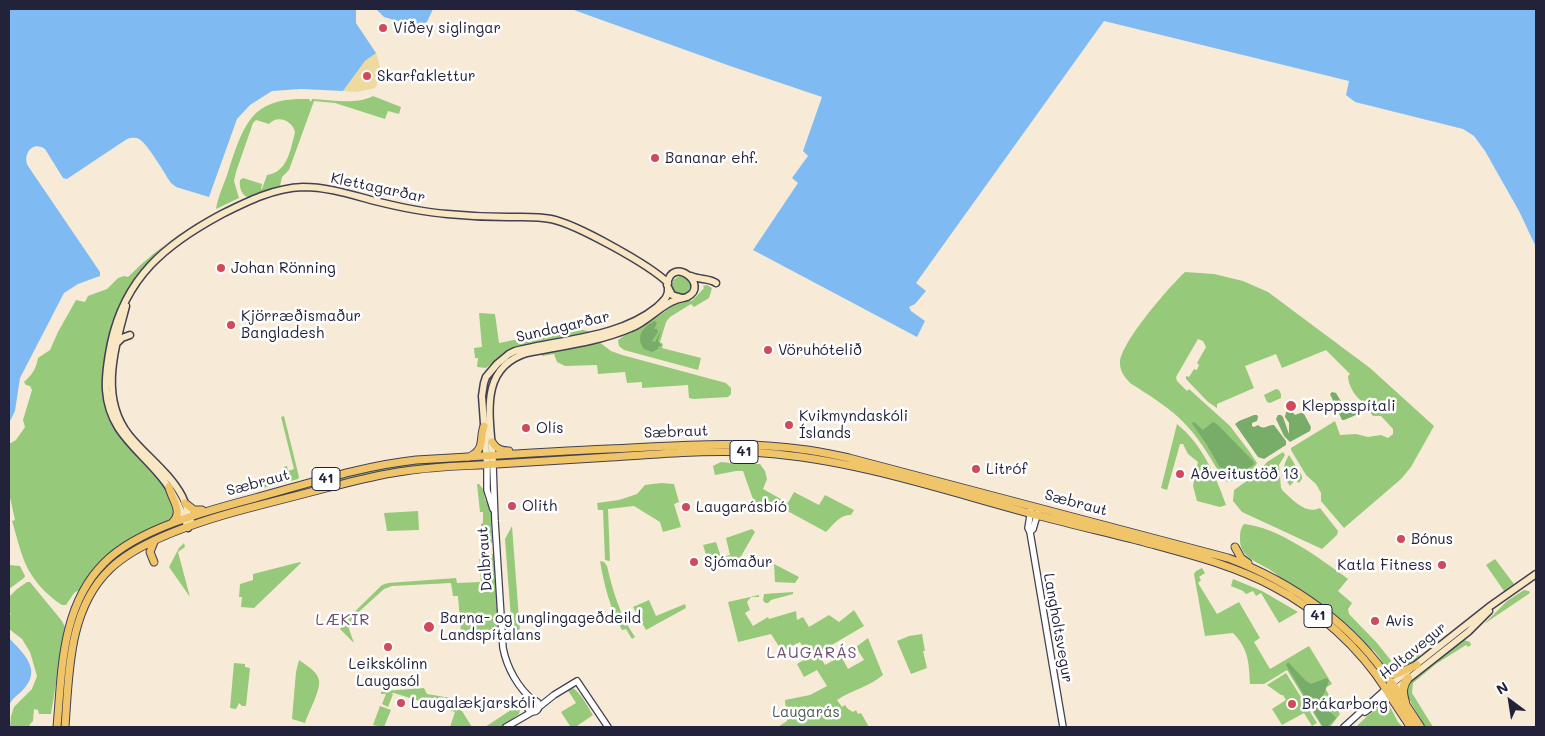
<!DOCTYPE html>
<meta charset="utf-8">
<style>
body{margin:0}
#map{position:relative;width:1545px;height:736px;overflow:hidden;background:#f7ebd8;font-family:Mali,sans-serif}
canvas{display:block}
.frame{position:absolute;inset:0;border:10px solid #22223b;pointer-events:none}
.north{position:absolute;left:1485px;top:676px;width:50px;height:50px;-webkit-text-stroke:4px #fff;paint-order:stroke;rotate:329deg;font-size:14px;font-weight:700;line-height:20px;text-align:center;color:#22223b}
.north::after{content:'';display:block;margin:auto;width:18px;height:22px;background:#22223b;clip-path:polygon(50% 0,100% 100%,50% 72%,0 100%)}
</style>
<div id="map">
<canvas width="1545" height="736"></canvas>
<div class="frame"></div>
<div class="north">N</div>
</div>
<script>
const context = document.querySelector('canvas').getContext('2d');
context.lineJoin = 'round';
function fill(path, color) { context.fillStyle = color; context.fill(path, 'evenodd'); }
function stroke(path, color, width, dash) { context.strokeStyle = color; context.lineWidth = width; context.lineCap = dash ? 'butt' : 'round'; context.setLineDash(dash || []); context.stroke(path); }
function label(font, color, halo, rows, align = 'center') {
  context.font = font + ' Mali,sans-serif'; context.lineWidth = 5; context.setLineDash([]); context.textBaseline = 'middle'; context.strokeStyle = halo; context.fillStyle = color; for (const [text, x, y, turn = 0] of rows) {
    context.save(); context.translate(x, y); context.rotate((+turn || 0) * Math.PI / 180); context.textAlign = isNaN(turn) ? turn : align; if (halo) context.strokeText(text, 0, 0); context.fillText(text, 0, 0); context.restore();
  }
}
const green = new Path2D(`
 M373 96 401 107 399 114 388 111 385 119 335 103 314 101 289 170 282 177 280 186 252 197H247C241 194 239 186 240 180L243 178 262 184 261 189H262L267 175C288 172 290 150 295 133 294 121 277 114 269 124L256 120 253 123 236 172 234 181 239 198 216 209C218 196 225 182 229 169 245 121 253 97 309 99L311 102 312 99C331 100 356 105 373 96Z
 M238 201 236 204C218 213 200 222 183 234 177 238 170 241 164 246 152 257 141 270 132 284 108 319 90 391 115 429 120 436 125 444 131 450 149 469 177 490 174 518L98 566 79 590 74 593 66 605H62C51 598 38 586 31 574 22 561 17 537 12 521L15 520 9 493V444L16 440 25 427 23 420 32 390 30 386 26 385 24 382C32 375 36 369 38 358L50 350 58 332 76 300 85 302 88 296 107 289 118 278 124 276 128 277C160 245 197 220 238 201Z
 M1185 272 1214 274 1243 281 1268 292 1370 368 1434 426 1411 467 1401 479 1344 528 1321 501V493L1316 484 1306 475 1291 450V448L1335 421 1340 435 1356 434 1368 437 1381 435 1388 438 1393 434V429L1381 416H1373L1368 410 1364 403C1356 398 1348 386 1348 376L1350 374 1326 350 1282 368 1276 354 1245 366 1254 388 1217 404V408L1208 402 1186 379V376L1189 377 1194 369 1197 370 1199 365 1197 363 1206 347 1203 341 1198 339 1176 377 1177 381 1187 391 1189 389 1230 426 1249 451 1257 463C1253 472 1233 484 1224 481 1213 462 1202 442 1187 426 1171 408 1150 396 1130 383 1125 377 1120 372 1120 363 1120 343 1170 286 1185 272Z
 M681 275 687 277 691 286 687 293 681 295 673 291 671 286 673 280Z
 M707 285 712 288 709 298 694 307 691 304 670 317 666 322 660 342 663 344 662 348 701 358 698 370 624 350 619 346 618 340 625 335 650 322 674 305 693 300 704 288 703 286Z
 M479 313 495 314 499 343 573 328 593 332 507 352 486 368 477 367 478 358H475L474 348 482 347Z
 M598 341 611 351 622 355 726 383 731 388V394L728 397 694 399 689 398 688 385 642 388V382L627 383 625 372 598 374 597 365 565 366 557 362 554 354 542 356V353Z
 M1276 389 1279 390 1281 394V398L1270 403 1267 402 1264 395Z
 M284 416 299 477 298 479 231 496 229 488 260 479 261 482 286 475 284 467 287 466 288 471 294 469 281 417Z
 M1177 424C1202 444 1216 476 1226 505L1220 507 1197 501 1193 486 1198 462 1188 454 1183 444H1180L1167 490 1161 488Z
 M1283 452 1285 455 1279 465 1281 488 1283 491C1293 500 1306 515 1320 508L1338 531 1337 535 1322 549 1242 512 1233 501 1234 490 1258 473 1267 462Z
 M1289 455 1302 476V479L1299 483 1295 480 1290 486C1282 475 1282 466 1289 455Z
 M469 459 470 461 443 462 424 466 193 521V519L289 491 379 468 415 463Z
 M721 462 740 464H760L765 471 767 479 763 489 788 503 794 492 819 505 825 495 854 510 851 515C840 514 833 525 826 532L782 508 775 507 753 515 749 505 754 502 743 471H736L715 475 713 466Z
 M661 483 674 484 679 502 674 504 681 527 663 532 660 522 634 506 608 509 610 561 605 560 603 510H598L597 503 619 500 637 494 645 485Z
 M477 484H479L483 489 485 499 491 512 492 543 482 544 481 524 483 523V512H480Z
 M418 511 419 530 387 531 384 513Z
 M1244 524C1278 527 1321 559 1348 579L1338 591 1352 603 1348 609 1349 614 1377 643 1393 663H1399L1417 650 1420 655 1412 664 1395 674 1386 670C1381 658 1374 648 1362 643L1282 580C1269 563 1240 563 1240 540 1240 533 1240 529 1244 524Z
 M512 526 520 632H512L505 539Z
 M752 529 755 532 740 558 710 567 703 545 716 542 721 557 730 555 726 538Z
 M184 543 185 547 178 552 190 597 169 567 179 548Z
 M494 554 499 630 461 633 458 596H453L451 583 392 586 384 589 352 618 349 629 354 643 340 629 343 625 342 624 382 585 388 583 456 578 457 583 481 582 479 555Z
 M1495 559 1514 584 1504 591 1486 565Z
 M600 561 604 562 607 566C613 592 620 615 635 637L632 639 626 629 622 630C610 608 604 585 600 561Z
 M300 562 301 563 254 608 241 607 242 597H239L240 584 253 580V574Z
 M774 564 799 577 795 583 775 582Z
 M9 565 20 566 25 576 24 578 9 589Z
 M1202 568 1205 573 1199 577 1201 580 1198 583 1217 614 1239 602 1260 638 1254 642 1270 669 1309 646 1332 684 1325 688 1340 714 1330 727H1322L1287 670 1264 684H1250C1249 664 1249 649 1233 633L1205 636 1194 574 1196 571Z
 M1233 579 1262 591 1298 612 1279 623 1261 593 1256 596 1253 591 1246 594 1243 591 1231 586Z
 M27 582H30L62 621 65 627 51 714H39L38 710 34 709 33 721 30 724 29 727H10L11 716 14 707 32 689 37 676 30 652 22 639 9 629V616L11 614 9 612V597L17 589Z
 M1524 590 1529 591 1530 593 1484 624 1507 601Z
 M793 592V594L771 600 768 603H765L763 600 764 594Z
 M759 595V597H751L747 602 750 610 745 613 753 626 768 617 769 619 796 611 797 620 803 617 809 627 829 615 839 622 854 610 864 626 818 653 825 665 841 656 848 669 864 660 856 647 868 638 883 675C869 687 852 690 837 700L842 707 845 705 848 709 853 712 856 710 858 714 861 713 869 727H778L787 721 785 700 810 695 827 686 817 670 804 677 797 664 809 657 800 642 782 651 771 634 738 642 728 602Z
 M649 600 656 616 685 604 686 608 646 630 633 607Z
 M922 634 925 651H923L927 668 911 674 897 641 909 636Z
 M1464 640 1470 642 1471 645 1468 647 1466 645 1436 664 1413 683 1412 693 1433 727H1425L1409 699 1407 693V687L1414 678Z
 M299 660C306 665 317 671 319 680 321 690 308 713 305 723L292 719 296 672Z
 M234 663 245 664V667L250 668 246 706H242L239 703 236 709 230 708Z
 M1286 673 1317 723 1312 726 1304 713 1282 725 1272 709 1286 700 1283 695H1281L1267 685Z
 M571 687C581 692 587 706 593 715L577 726H570L561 712 576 703 567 689Z
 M424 688 427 694 451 698 458 697 457 703 472 727H450L455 712 394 693H391L393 694 388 707 382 704 386 694H381V692L384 691Z
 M1388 703 1398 722 1403 727H1356C1365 718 1376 707 1388 703Z
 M380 706 391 710 384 727 373 725Z
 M517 706 520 709 519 714 501 727H485Z`);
const forest = new Path2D(`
 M655 321 657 323 654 329H657L658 332 652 341 655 342 661 330 658 341 662 346H659L658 349 652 352 644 349C635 337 643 326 655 321Z
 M1332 392 1336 393 1348 413 1358 410 1361 411V413L1344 420H1342L1330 394Z
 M1291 410 1295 415 1303 412 1311 427 1310 431 1290 442 1284 436 1276 419 1278 415H1281L1283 417 1289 434V423L1285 417 1286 412Z
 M1254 415H1257L1258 417 1257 421 1252 423V426L1254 427 1258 425C1265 431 1267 424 1274 425L1286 441V445L1264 459 1258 457 1235 424 1239 421Z
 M1194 422 1203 430 1213 422 1218 425 1253 461 1254 464 1244 472H1240L1232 466 1222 469 1219 466 1207 445 1193 425 1192 423Z
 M1288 662 1306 681 1311 684 1327 678 1329 681C1325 693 1319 697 1327 709 1329 712 1333 714 1336 718L1327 727H1323L1286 665Z`);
const sand = new Path2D(`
 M376 53C381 66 382 76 375 88L357 92 343 91 365 61Z`);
const water = new Path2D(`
 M9 9H356V23L376 53 365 61 343 91 301 89 272 91 250 105 237 119 209 197 176 187 171 183C164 173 148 144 139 139 135 137 131 138 127 139L67 179 63 178 45 149C33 140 22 154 28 166L100 272V276L78 284 64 293 20 378 15 411 9 423Z
 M376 9H433L427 22 419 26 394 20 384 17Z
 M571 9H1536V247L1519 211 1485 151 1474 136 1463 129 1355 102 1346 95 1349 81 1104 21 916 283 926 291 915 304 909 307 911 311 925 321 917 337 753 250 798 183 792 178 808 156 803 151 822 97 733 67Z
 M9 638C24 654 43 670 22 691 17 696 11 699 9 706Z`);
const tertiary = new Path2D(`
 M487 465V490L493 509
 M493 465 495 521 503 648C507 668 518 688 534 701
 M1031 510 1028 528 1030 532 1063 727
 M1030 532 1033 529 1038 512
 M527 706a6 6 0 1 1 12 0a6 6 0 1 1-12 0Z
 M539 707 554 695 577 681 608 727
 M1365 712 1389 694
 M506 727 532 712
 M1344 727 1386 689`);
const secondary = new Path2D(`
 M691 276C699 280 710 278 716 283
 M126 306C115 348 99 397 129 435 146 456 169 472 182 496 186 504 188 513 191 521
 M117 343 122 338 130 335
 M487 465 482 396 484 383 486 377 497 364 509 354 515 351C561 339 619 338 657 307 663 301 669 297 668 288
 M493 465C492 423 475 369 527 353 562 346 599 342 631 328 647 322 662 304 676 300 679 299 684 298 687 297 711 285 671 254 667 285L672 295 682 298
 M188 528C182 511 176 496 165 482 141 450 109 434 106 390 105 374 108 358 111 343 125 277 166 244 222 214 248 201 274 188 303 187 328 187 352 195 375 201 399 207 423 212 447 214 467 216 488 217 508 217 522 217 537 216 551 219 576 224 650 265 668 283
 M1389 686 1489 607 1536 574
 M1393 691 1468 632 1489 611`);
const primary = new Path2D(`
 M492 442C496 449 501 451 509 451
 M469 457C486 449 479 439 484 426
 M169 487C172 501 184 511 172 523
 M185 503 194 510H202
 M1235 547 1241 558 1248 563
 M154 562 150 552 154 542
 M1383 671 1394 675 1417 665
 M57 727C62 671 61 606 104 563 137 529 209 510 255 498 307 484 361 466 416 460 433 459 450 458 468 457 515 454 562 451 609 449 675 446 742 440 807 450 821 452 835 455 849 458L1228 558C1292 582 1354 625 1392 684
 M65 727C69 674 68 609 110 569 141 539 207 519 249 508 276 501 303 494 330 487 355 481 380 474 405 471 435 466 466 466 497 464 535 462 573 459 611 457 662 454 713 449 764 453 858 460 949 492 1040 516 1074 525 1109 533 1144 542 1188 554 1233 565 1274 587 1318 610 1359 647 1386 689`);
const trunk = new Path2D(`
 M1392 684 1420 727
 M1386 689 1411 727
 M1405 702C1402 692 1402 686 1408 678`);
const markers = [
 [383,28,5,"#d1495b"],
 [367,76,5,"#d1495b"],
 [655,158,5,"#d1495b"],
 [221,268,5,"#d1495b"],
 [231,325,5,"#d1495b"],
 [768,350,5,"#d1495b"],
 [1291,406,6,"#d1495b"],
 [789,425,5,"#d1495b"],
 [526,428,5,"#d1495b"],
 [976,469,5,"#d1495b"],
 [1180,474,5,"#d1495b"],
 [512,506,5,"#d1495b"],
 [686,507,5,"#d1495b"],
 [1401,539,5,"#d1495b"],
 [694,562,5,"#d1495b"],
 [1442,565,5,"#d1495b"],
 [1375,621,5,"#d1495b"],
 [429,627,6,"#d1495b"],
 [388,647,5,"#d1495b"],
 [401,703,5,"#d1495b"],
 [1292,704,5,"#d1495b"]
];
const shields = [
 [744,452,28],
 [326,479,28],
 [1318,616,28]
];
const shieldNames = [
 ["41",744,452],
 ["41",326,479],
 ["41",1318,616]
];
const poiNames = [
 ["Viðey siglingar",393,28],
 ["Skarfaklettur",377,76],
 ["Bananar ehf.",665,158],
 ["Johan Rönning",231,268],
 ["Kjörræðismaður",241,316],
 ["Bangladesh",241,333],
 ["Vöruhótelið",778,350],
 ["Kleppsspítali",1302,406],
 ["Kvikmyndaskóli",799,416],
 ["Íslands",799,433],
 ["Olís",536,428],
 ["Litróf",986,469],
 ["Aðveitustöð 13",1190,474],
 ["Olith",522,506],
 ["Laugarásbíó",696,507],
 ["Bónus",1411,539],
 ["Sjómaður",704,562],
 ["Katla Fitness",1432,565,"right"],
 ["Barna- og unglingageðdeild",440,618],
 ["Landspítalans",440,635],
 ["Avis",1385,621],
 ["Leikskólinn",388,664,"center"],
 ["Laugasól",388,681,"center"],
 ["Laugalækjarskóli",411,703],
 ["Brákarborg",1302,704]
];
const streetNames = [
 ["Klettagarðar",378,188,12],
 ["Sundagarðar",563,327,-13],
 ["Sæbraut",676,432,-2],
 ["Sæbraut",258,483,-15],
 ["Sæbraut",1076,503,15],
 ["Dalbraut",485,559,-94],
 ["Langholtsvegur",1058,628,80],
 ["Holtavegur",1413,651,-39]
];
const parkNames = [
 ["Laugarás",806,712]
];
const neighbourhoodNames = [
 ["LÆKIR",343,620],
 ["LAUGARÁS",812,653]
];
fill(green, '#96c979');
fill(forest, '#78ad69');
fill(sand, '#eeda9e');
fill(water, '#7fbbf2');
stroke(tertiary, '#424053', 8);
stroke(secondary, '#424053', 9);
stroke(primary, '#424053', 9);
stroke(trunk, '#424053', 10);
stroke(tertiary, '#fff', 5.5);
stroke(secondary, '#f9e7c3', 6);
stroke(primary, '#f0c469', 7);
stroke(trunk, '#f0c469', 8);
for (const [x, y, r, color] of markers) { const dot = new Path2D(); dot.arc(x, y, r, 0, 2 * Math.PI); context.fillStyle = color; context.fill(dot); stroke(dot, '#fff', 2); }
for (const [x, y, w] of shields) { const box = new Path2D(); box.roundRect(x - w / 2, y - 11.5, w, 23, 4); context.fillStyle = '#fff'; context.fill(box); stroke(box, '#22223b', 1); }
label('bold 14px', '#22223b', null, shieldNames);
label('15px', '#22223b', '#fff', poiNames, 'left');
label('15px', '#22223b', '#fff', streetNames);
label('15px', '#4b5c51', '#fff', parkNames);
context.letterSpacing = '1px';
label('16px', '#6d516f', '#fff', neighbourhoodNames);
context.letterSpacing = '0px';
</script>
